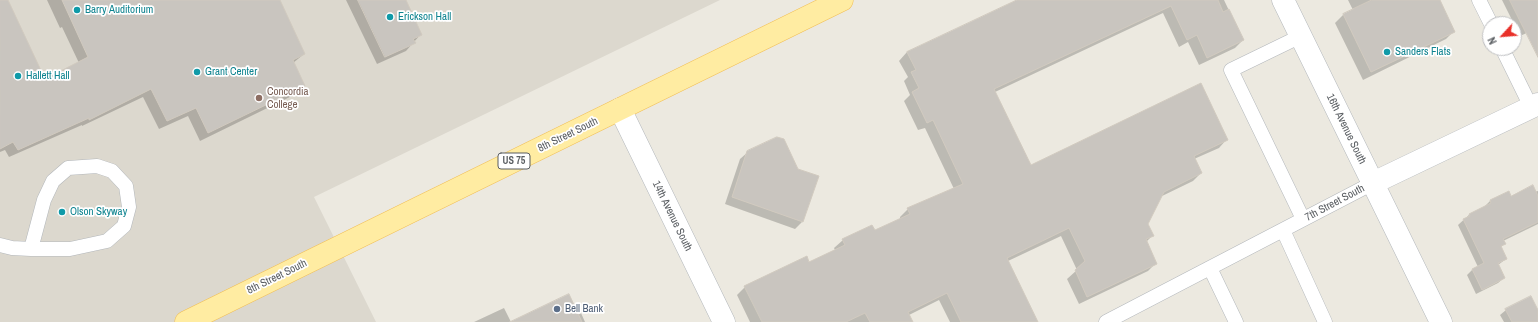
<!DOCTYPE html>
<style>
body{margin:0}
#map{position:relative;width:1538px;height:322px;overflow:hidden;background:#ece9e0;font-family:"Archivo Narrow",sans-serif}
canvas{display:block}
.north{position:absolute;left:1482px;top:16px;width:40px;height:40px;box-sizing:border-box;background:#fff;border:1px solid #bdbec0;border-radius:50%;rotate:244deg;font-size:11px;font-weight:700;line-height:16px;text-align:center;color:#595d61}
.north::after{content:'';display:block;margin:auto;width:14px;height:18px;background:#e93029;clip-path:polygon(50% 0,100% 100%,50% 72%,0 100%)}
</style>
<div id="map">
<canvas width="1538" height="322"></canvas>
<div class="north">N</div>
</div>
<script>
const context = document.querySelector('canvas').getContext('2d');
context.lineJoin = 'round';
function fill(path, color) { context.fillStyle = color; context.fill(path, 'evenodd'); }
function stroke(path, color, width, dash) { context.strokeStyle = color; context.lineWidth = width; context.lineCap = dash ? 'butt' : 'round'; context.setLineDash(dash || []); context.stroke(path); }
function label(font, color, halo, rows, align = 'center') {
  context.font = font + ' "Archivo Narrow",sans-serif'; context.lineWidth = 3.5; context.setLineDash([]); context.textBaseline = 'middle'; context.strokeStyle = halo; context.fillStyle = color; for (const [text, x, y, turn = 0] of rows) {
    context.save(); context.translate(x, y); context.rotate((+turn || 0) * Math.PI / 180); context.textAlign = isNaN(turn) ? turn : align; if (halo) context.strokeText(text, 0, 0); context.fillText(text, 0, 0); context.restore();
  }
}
const education = new Path2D(`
 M0 0H720L314 197 376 322H0Z`);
const shadow = new Path2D(`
 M0 0H7L45 80 79 63 62 27 60 28 47 0H279L304 54 293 63 304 86 296 94 200 141 188 116 159 129 143 97 82 126V125L9 157 5 150 0 152Z
 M346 0H404L421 34 406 51 377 64Z
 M1020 0H1224L1243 40 1235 48 1199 65 1188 42 1179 47 1163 13 995 92 1031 166 1227 139 1219 148 1194 159 1201 173 1193 181 1160 197 1147 224 1153 235 1146 242 1156 263 1148 271 1079 304 1067 279 1077 270 1061 236 1008 261 1037 322H950L939 300 909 315 912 322H750L737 295 745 287 808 263 835 250 834 248 843 240 874 232 900 219V217L908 209 954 189 925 128 918 130 904 101 910 95 904 81 908 77 899 61 907 52Z
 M1348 0H1439L1454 31 1446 39 1363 80 1335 23 1343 15 1353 10Z
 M1502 0H1538V28L1520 36Z
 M748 152 802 222 795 229 725 204 740 159Z
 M1538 191V224L1503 241 1504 244 1500 248 1506 259 1498 265 1504 278 1498 283 1476 294 1467 275 1472 270 1478 267 1458 225 1470 214 1484 207 1490 201 1508 193 1510 198Z
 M504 308 511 322H474Z
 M1506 310 1536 322H1504L1500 315Z
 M581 313 585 322H513L578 315Z`);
const building = new Path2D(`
 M0 0H8L45 79 88 57 62 0H280L305 54 293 60 305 86 208 133 196 108 167 121 151 89 89 120V118L18 150 13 142 0 149Z
 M358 0H406L422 35 413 39 416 43 385 57Z
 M1017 0H1218L1223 12 1229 9 1244 40 1207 58 1197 35 1187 40 1171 6 994 89 1031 165 1201 83 1228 140 1194 156 1202 173 1164 192 1148 224 1154 236 1146 239 1157 264 1087 297 1075 270 1085 261 1069 228 1007 258 1038 322H961L947 293 908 312 913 322H870L865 313 846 322H762L744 286 807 256 809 262 845 245 842 239 872 225 875 230 910 214 907 208 963 184 933 120 927 123 912 92 919 88 911 72 916 70 907 52Z
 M1372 0H1440L1455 32 1371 72 1343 14Z
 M1510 0H1538V57Z
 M777 137 784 139 798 169 819 176 803 222 732 197 747 151Z
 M1533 185 1538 196V222L1503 239 1506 244 1501 246 1507 259 1498 263 1505 278 1482 290 1472 269 1484 263 1463 219 1470 216 1469 214 1491 203 1490 200 1509 191 1511 196Z
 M569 294 582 322H510Z
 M1531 296 1538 310V322H1512L1505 309Z`);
const service = new Path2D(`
 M1479 0 1491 24
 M1301 36 1231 70 1303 219
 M1502 48 1531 107
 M1283 230 1325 322
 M0 245 12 248 31 249H70L107 241 124 226 129 207 126 186 112 171 97 166 68 168 53 181 44 200 31 249
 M1210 268 1236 322
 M1106 322 1373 183`);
const minor = new Path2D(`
 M1283 0 1441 322
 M620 109 724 322
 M1373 183 1538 104`);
const primary = new Path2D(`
 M186 322 842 0`);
const markers = [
 [77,10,4,"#0f9aa8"],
 [390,17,4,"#0f9aa8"],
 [1387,52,4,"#0f9aa8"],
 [197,72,4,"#0f9aa8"],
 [18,76,4,"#0f9aa8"],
 [259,98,4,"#8d6e63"],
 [62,212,4,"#0f9aa8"],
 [557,309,4,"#5c6f8a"]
];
const shields = [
 [514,161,32]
];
const shieldNames = [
 ["US 75",514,161]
];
const cultureNames = [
 ["Barry Auditorium",85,10],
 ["Erickson Hall",398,17],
 ["Sanders Flats",1395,52],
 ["Grant Center",205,72],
 ["Hallett Hall",26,76],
 ["Olson Skyway",70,212]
];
const educationNames = [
 ["Concordia",267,92],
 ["College",267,105]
];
const streetNames = [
 ["16th Avenue South",1346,129,64],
 ["8th Street South",568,135,-26],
 ["7th Street South",1335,203,-28],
 ["14th Avenue South",672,216,64],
 ["8th Street South",277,277,-26]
];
const serviceNames = [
 ["Bell Bank",565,309]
];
fill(education, '#dcd8ce');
fill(shadow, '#0003');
fill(building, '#c9c5bf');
stroke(building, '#d1cabf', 1);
stroke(service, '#b3b7bb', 15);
stroke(minor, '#b3b7bb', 23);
stroke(primary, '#f1be54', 23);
stroke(service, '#fff', 14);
stroke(minor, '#fff', 22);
stroke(primary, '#ffeca2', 22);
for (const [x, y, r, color] of markers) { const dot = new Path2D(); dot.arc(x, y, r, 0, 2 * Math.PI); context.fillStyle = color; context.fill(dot); stroke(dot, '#fff', 1.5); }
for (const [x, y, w] of shields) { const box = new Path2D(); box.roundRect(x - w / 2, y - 8, w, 16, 3); context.fillStyle = '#fff'; context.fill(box); stroke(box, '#595d61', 1); }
label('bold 10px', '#595d61', null, shieldNames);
label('11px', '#0d838f', '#fff', cultureNames, 'left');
label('11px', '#785e54', '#fff', educationNames, 'left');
label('11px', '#595d61', '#fff', streetNames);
label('11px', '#4e5e75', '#fff', serviceNames, 'left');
</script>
